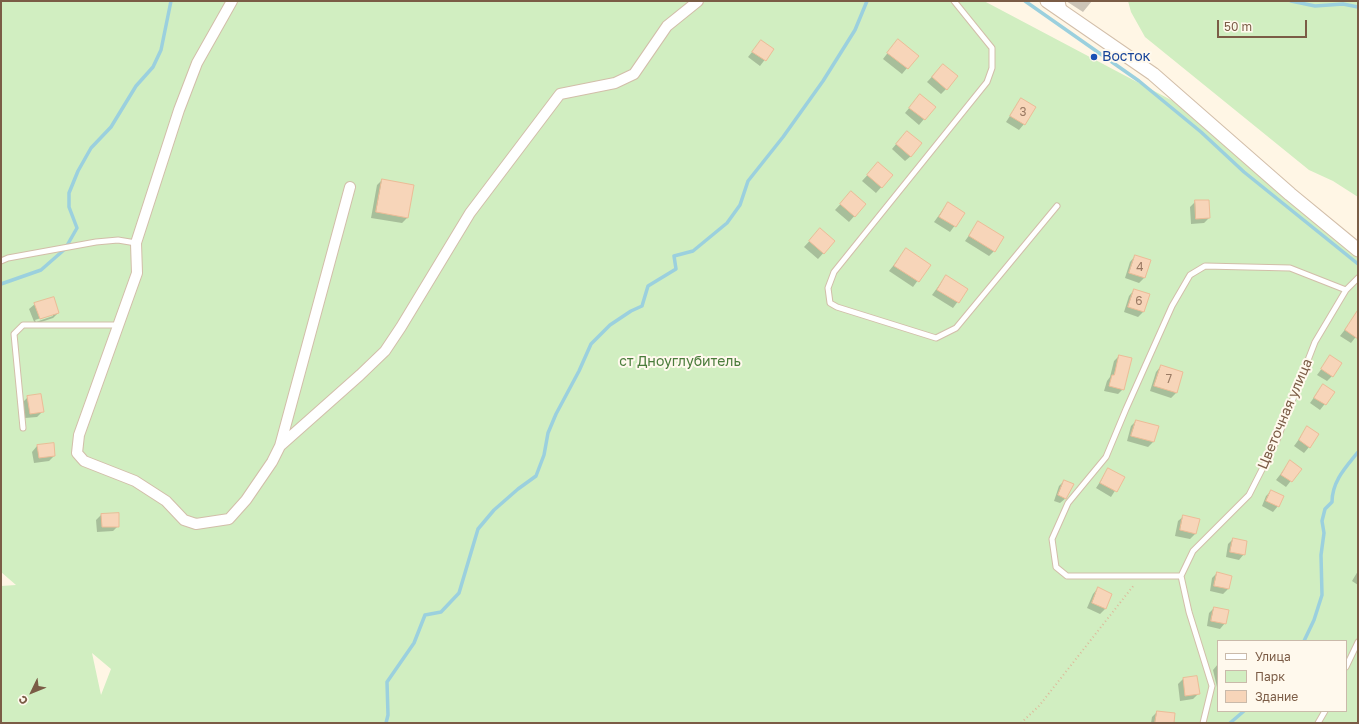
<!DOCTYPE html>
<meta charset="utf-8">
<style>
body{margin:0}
#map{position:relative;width:1359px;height:724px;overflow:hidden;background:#fff6e5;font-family:"Golos Text",sans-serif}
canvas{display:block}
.frame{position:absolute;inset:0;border:2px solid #7b5c46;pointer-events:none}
.legend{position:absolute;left:1217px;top:640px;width:130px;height:72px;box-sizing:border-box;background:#fff9ed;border:1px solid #cabaaa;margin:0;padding:5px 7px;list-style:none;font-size:12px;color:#7b5c46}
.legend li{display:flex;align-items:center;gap:8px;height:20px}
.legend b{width:20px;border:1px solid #cabaaa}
.north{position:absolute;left:12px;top:672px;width:40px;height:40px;-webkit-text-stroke:3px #fff9ed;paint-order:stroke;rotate:227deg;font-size:11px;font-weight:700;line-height:16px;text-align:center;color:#7b5c46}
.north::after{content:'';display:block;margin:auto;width:14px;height:18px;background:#7b5c46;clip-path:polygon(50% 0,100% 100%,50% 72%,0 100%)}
.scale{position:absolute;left:1217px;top:20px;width:90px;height:18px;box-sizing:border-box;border:2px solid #7b5c46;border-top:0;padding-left:5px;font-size:12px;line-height:14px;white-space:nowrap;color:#7b5c46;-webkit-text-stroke:3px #fff9ed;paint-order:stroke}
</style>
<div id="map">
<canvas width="1359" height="724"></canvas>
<div class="frame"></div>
<ul class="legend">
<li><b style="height:5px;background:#fff"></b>Улица</li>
<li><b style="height:11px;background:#d1eec1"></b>Парк</li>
<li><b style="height:11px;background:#f7d5b9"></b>Здание</li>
</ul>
<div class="north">С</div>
<div class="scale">50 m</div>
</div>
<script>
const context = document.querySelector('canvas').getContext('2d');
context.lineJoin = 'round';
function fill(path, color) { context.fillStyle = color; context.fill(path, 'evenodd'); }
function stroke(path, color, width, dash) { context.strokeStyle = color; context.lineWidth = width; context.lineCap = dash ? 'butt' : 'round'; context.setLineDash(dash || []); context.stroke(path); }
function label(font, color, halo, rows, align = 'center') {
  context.font = font + ' "Golos Text",sans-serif'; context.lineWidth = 4; context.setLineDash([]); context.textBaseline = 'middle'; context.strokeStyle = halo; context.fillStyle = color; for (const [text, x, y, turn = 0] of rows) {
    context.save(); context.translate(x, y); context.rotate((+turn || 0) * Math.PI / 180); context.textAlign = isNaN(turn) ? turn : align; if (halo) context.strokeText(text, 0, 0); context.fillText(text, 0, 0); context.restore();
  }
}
const green = new Path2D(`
 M1 1H984L1173 101 1358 255V723H1V586L16 585 1 572ZM1218 641H1346V711H1218ZM92 653 111 669 101 695Z
 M1128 1H1358V197L1333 181 1309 170 1145 37 1131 12Z`);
const shadow = new Path2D(`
 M1066 1H1092L1083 12Z
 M761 41 773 49 760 66 748 57Z
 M893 46 917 56 902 74 883 59Z
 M943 65 946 89 941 94 927 82Z
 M1021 99 1024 124 1019 130 1006 122Z
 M915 101 934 107 919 125 905 113Z
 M902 137 911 156 905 161 892 149Z
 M873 169 892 175 876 193 862 181Z
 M382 180 413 186 407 218 402 223 371 218 377 185Z
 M846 198 865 204 849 222 835 210Z
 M1196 201 1209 218 1204 223 1191 224 1190 207Z
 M948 203 964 213 950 232 934 222Z
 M978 223 994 251 989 256 965 241Z
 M815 235 834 241 818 259 804 247Z
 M906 250 929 265 913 287 889 271Z
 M1135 256 1144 278 1139 283 1125 278 1130 262Z
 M946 276 967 289 953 308 932 295Z
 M1134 290 1143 312 1138 317 1124 312 1129 296Z
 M35 304 58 313 53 318 35 324 29 309ZM53 314V316L36 322 35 320Z
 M1354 318 1358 320V334L1351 343 1340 336Z
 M1119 356 1123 389 1118 394 1104 391 1107 381 1110 377 1114 361Z
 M1331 356 1332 376 1327 381 1317 375Z
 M1161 366 1182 373 1176 393 1171 398 1150 391 1156 372Z
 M1323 385 1334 392 1320 410 1310 403Z
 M28 397 43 411 37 417 25 418 23 402Z
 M1136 421 1158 427 1153 442 1148 447 1127 441 1131 426Z
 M1308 427 1309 447 1304 453 1294 446Z
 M37 446 54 456 49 461 34 463 32 452Z
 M1290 462 1300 469 1286 487 1276 480Z
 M1108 470 1123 478 1111 497 1096 488Z
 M1064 481 1066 498 1060 503 1054 501 1059 486Z
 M1271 491 1278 506 1273 512 1262 506 1266 496Z
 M101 515 118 526 113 531 97 532 96 520Z
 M1184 516 1198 520 1195 534 1190 539 1175 536 1178 521Z
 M1233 539 1244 554 1239 560 1226 557 1228 544Z
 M1358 571V585L1352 581Z
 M1217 573 1228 589 1223 594 1210 591 1212 578Z
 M1098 588 1111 594 1105 609 1100 614 1087 608 1093 594Z
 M1214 608 1225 623 1220 629 1207 626 1209 613Z
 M1218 664V687H1217L1213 670Z
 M1196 677 1198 694 1193 699 1180 701 1178 684 1183 679Z
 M1157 712 1173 723H1151L1152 717Z`);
const stream = new Path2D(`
 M1025 1 1139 81 1201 132 1244 172 1358 264
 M1291 1 1315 6 1343 4 1358 7
 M1 284 41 270 65 249 77 228 69 207V193L78 171 91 148 111 127 136 86 153 67 161 50 171 1
 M1304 641 1314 620 1322 595 1321 555 1324 533 1322 521 1325 509 1332 502C1332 481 1346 467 1358 452
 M386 723 388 715 387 682 414 643 425 615 441 612 459 593 478 529 494 510 518 489 536 476 544 455 548 433 556 414 579 371 591 344 610 325 631 311 642 306 648 286 676 269 674 256 693 251 727 223 740 205 748 181 783 137 823 81 855 30 867 1
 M1230 723 1244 711`);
const building = new Path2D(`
 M898 39 919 56 908 69 887 53Z
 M761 40 774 49 766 61 752 52Z
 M943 64 958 76 947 90 932 77Z
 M920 94 936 107 925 120 909 108Z
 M1021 98 1036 107 1025 125 1010 116Z
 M907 131 922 143 911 157 896 144Z
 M878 162 893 175 882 188 867 175Z
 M382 179 414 185 408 218 376 212Z
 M851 191 866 204 855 217 840 204Z
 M1195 200H1209L1210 218 1196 219Z
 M948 202 965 213 956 227 939 217Z
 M978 221 1004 237 995 252 969 236Z
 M820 228 835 241 824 254 809 241Z
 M906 248 931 265 919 282 894 266Z
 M1135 255 1151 260 1145 278 1129 273Z
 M946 275 968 289 959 303 937 290Z
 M1134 289 1150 294 1144 312 1128 307Z
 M54 297 59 313 40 319 34 303Z
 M1358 310V339L1345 330Z
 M1119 355 1132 358 1124 390 1109 386 1112 375H1114Z
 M1330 355 1342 363 1333 377 1321 369Z
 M1161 365 1183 372 1177 393 1154 386Z
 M1323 384 1335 392 1326 405 1314 398Z
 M41 394 44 412 30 414 27 396Z
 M1136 420 1159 426 1154 442 1131 436Z
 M1307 426 1319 434 1310 448 1299 440Z
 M54 443 55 456 39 458 37 445Z
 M1290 460 1302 469 1292 482 1281 475Z
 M1108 468 1125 477 1117 492 1100 483Z
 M1064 480 1074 484 1066 499 1058 495Z
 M1271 490 1284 496 1279 507 1266 501Z
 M119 513V527H102L101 514Z
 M1183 515 1200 519 1196 534 1180 530Z
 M1233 538 1247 541 1245 555 1230 552Z
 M1217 572 1232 576 1229 589 1214 586Z
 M1098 587 1112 594 1106 609 1092 603Z
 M1214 607 1229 610 1226 624 1211 621Z
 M1197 676 1200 694 1185 696 1183 678Z
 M1157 711 1175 713 1174 723H1155Z`);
const path = new Path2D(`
 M1021 723 1039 706 1134 585`);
const service = new Path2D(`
 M954 1 992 48V68L987 82 834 272 828 288 830 303 837 307 936 338 956 328 1057 206
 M1062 1 1064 10
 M1 261 8 258 96 242 118 240 136 243
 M23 428 14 334 23 325H119
 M1181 576H1067L1056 567 1052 539 1068 503 1106 457 1126 409 1172 306 1190 275 1205 266 1290 268 1346 290
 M1346 667 1358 642
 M1203 723 1212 686 1189 612 1181 576 1193 551 1249 495 1277 440 1315 342 1346 290 1358 278
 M1318 723 1325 711`);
const minor = new Path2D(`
 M232 1 197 63 179 110 136 243 137 273 79 435 77 453 84 461 135 481 166 501 184 520 196 524 229 519 246 500 272 462 280 446 350 187
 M280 446 360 375 385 351 401 327 470 213 560 94 615 83 634 74 667 26 698 1`);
const tertiary = new Path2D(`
 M1047 1 1153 74 1290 194 1358 250`);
const markers = [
 [1094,57,4,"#1a4fb4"]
];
const numberNames = [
 ["3",1023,112],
 ["4",1140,267],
 ["6",1139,301],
 ["7",1169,379]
];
const transitNames = [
 ["Восток",1102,57]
];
const parkNames = [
 ["ст Дноуглубитель",680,362]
];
const streetNames = [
 ["Цветочная улица",1285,414,-67]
];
fill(green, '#d1eec1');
fill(shadow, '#0003');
stroke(stream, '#9bd0de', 3.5);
fill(building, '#f7d5b9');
stroke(building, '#ecbc97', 1);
stroke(service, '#d2bea9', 7);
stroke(minor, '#d2bea9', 12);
stroke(tertiary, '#d2bea9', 15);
stroke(path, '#ddb99b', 2, [1, 3]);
stroke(service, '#fff', 5);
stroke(minor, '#fff', 10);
stroke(tertiary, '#fff', 13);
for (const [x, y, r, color] of markers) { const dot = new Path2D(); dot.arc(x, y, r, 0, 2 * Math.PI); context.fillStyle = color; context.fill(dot); stroke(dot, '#fff9ed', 1.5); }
label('12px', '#9a7a63', null, numberNames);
label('14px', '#164399', '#fff9ed', transitNames, 'left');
label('14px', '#4a7c3b', '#fff9ed', parkNames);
label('14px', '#7b5c46', '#fff9ed', streetNames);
</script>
